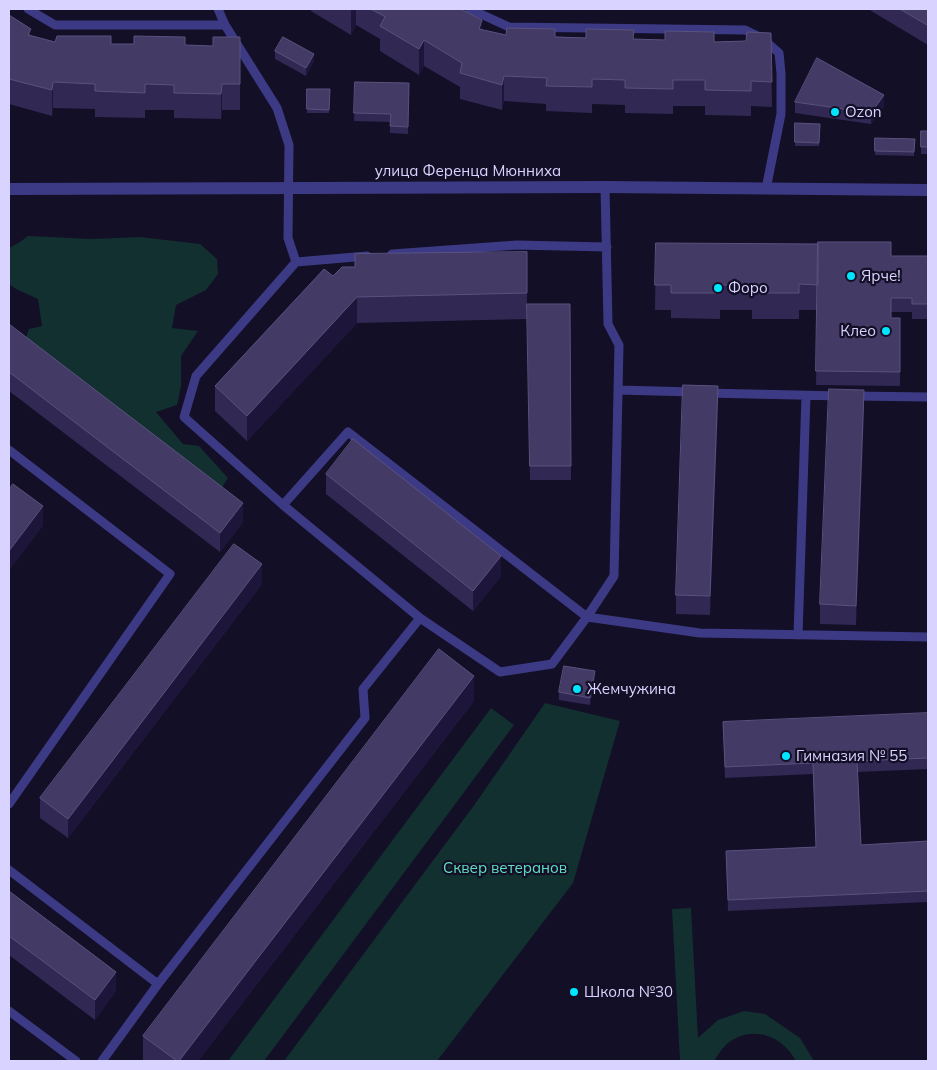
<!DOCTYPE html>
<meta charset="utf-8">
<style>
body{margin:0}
#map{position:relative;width:937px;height:1070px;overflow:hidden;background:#130f26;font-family:Mulish,sans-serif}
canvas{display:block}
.frame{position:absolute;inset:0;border:10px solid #d9d4ff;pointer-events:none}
</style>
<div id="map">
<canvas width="937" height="1070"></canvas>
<div class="frame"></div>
</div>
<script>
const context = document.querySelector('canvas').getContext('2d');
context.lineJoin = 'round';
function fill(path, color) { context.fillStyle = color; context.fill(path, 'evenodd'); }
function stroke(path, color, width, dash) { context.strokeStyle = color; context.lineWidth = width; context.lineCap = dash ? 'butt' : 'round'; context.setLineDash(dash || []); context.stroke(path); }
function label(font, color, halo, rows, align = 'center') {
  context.font = font + ' Mulish,sans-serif'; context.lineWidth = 4.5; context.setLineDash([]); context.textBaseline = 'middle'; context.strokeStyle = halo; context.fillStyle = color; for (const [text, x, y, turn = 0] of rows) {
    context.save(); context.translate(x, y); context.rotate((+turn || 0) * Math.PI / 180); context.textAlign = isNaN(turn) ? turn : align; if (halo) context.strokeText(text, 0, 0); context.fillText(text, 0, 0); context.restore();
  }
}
const green = new Path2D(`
 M28 236 93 239 140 237 200 244 217 259 218 274 206 290 176 305 172 328 198 331 181 356V386L177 405 156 412 183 444 199 446 228 478 219 492 25 340 29 329 42 326 38 299 16 289 9 284V248L20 242Z
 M545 703 620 721 573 883 437 1061H284L475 804Z
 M491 708 514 725 264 1061H228Z
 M691 908 698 1038 718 1020 744 1011 765 1014 800 1038 814 1061H796C783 1036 753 1024 728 1043 723 1047 718 1055 714 1061H680L672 909Z`);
const service = new Path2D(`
 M28 9 55 25H225
 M218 9 225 25 277 108 289 145 288 238 296 262
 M470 9 509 27 745 30 762 38 779 53 781 73V114L766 189
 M392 254 517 245 607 247
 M367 256 296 262 196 376 184 417 283 505 420 618
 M618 390 693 392
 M706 393 841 396
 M854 396 928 397
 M9 450 170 574 9 804
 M283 505 348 432 587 617 700 633 928 637
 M798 635 806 396
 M9 870 158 984 102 1061
 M158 984 365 718 363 689 420 618 500 672 552 664 587 617 614 576 619 345 608 324 605 187
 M9 1011 76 1061`);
const tertiary = new Path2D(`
 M9 189 605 187 928 190`);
const wall = new Path2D(`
 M311 9H461L482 30 506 35 665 40V31L714 42 746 41 771 33 772 107 751 106V116L705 115V106H673V114L625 113V105L592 104V113L546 111V104L504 101 502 110 460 99V87L424 66 419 75 380 51V39L356 25 351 35 311 11Z
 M868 9H928V45Z
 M9 15 31 35 55 42 111 44 213 46 240 37V110H222L221 119 174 118V110H145V118L95 117V109L53 108 52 116 9 104Z
 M275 51 314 61 306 76 275 59Z
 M355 82 409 83 408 134 390 133V122L354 121Z
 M307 89H330L329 113H307Z
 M795 102 884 106 871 124 795 113Z
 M820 124 819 146H795V142Z
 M921 131H928V154H921Z
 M875 138 915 139 914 156 875 155Z
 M656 243 891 256H928V319H912V312H891V318H900V386L816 385 817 310H799V319H752V310H720V319L671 318V310H655Z
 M527 252V304H570L571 480H530L527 317V319L357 323 247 441 215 411V386L333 276 355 267Z
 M9 324 243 522 220 552 9 391Z
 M718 406 710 615 676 614V595Z
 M864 410 856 625 820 624V604Z
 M326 474 501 576 473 611 326 494Z
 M262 584 68 838 40 818V798Z
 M595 679 590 705 559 700V692Z
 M474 701 198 1061H143V1036Z
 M928 713V769L858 772 861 845 928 841V902L728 911 726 851 816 847 813 774 725 778 723 722Z
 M9 891 116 991 95 1020 9 955Z`);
const shadedWall = new Path2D(`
 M351 9H356V25L351 35Z
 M482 20V45L479 29Z
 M424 40V66L419 75V49Z
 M314 54V61L306 76V68Z
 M504 76V101L502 110V85Z
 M53 82V108L52 116V90Z
 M222 84V110L221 119V94Z
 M884 95V106L871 124V113Z
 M357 297V323L247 441V416Z
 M718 386V406L710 615V596Z
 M864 390V410L856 625V606Z
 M243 503V522L220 552V533Z
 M43 506V526L9 571V551Z
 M501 556V576L473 611V591Z
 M262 564V584L68 838V819Z
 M595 671V679L590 705V698Z
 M474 676V701L198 1061H179Z
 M116 972V991L95 1020V1000Z`);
const building = new Path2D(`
 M371 9H461L482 20 479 29 506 35 507 28 555 29V37L586 38V29L634 30 633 39 665 40V31L714 32V42L746 41 747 32 771 33 772 82 751 81V91L705 90V80H673V89L625 88V80L592 79V87L546 86 547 78 504 76 502 85 460 73 462 63 424 40 419 49 380 26 385 17Z
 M900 9H928V25Z
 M9 15 31 29 28 35 55 42 57 36H111V44H134V36L185 37V45L213 46V37H240V84H222L221 94 174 93V85L145 84V93L95 91V84L53 82 52 90 9 79V73L10 70 9 69Z
 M283 37 314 54 306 68 275 51Z
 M817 58 884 95 871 113 795 102Z
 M355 82 409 83 408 127 390 126 391 114 354 113Z
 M307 89H330L329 110 307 109Z
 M795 123 820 124 819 143 795 142Z
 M921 131H928V147H921Z
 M875 138 915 139 914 152 875 151Z
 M818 242H891V256H928V304H912V298H891V318H900V372L816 371Z
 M656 243 818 244V285L799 284V293H752V285H720V293H671V285H655Z
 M527 252V293L357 297 247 416 215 386 324 269 333 276 342 267H355V254Z
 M527 304H570L571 466H530Z
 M9 324 243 503 220 533 9 372Z
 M683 385 718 386 710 596 676 595Z
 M829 389 864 390 856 606 820 604Z
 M353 439 501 556 473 591 326 474Z
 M13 484 43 506 9 551V490Z
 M234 544 262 564 68 819 40 798Z
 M439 649 474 676 179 1061H177L143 1036Z
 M564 666 595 671 590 698 559 692Z
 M928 713V758L857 761 861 845 928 841V891L728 900 726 851 816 847 813 763 725 767 723 722Z
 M9 891 116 972 95 1000 9 936Z`);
const markers = [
 [835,112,5,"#00e5ff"],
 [851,276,5,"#00e5ff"],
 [718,288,5,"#00e5ff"],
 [886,331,5,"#00e5ff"],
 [577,689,5,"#00e5ff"],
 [786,756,5,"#00e5ff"],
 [574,992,5,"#00e5ff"]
];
const poiNames = [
 ["Ozon",845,112],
 ["Ярче!",861,276],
 ["Форо",728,288],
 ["Клео",876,331,"right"],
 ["Жемчужина",587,689],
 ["Гимназия № 55",796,756],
 ["Школа №30",584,992]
];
const streetNames = [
 ["улица Ференца Мюнниха",468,171]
];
const parkNames = [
 ["Сквер ветеранов",505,868]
];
fill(green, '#12302f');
stroke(service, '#3d3a85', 9);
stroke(tertiary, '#3d3a85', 12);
fill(wall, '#312854');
fill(shadedWall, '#1d163a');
fill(building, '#433a66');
stroke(building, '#5a527e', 1);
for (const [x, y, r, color] of markers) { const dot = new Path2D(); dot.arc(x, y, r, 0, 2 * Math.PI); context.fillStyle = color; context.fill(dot); stroke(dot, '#130f26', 2); }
label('15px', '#d9d4ff', '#130f26', poiNames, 'left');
label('15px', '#d9d4ff', '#130f26', streetNames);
label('15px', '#5fe0c0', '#130f26', parkNames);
</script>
